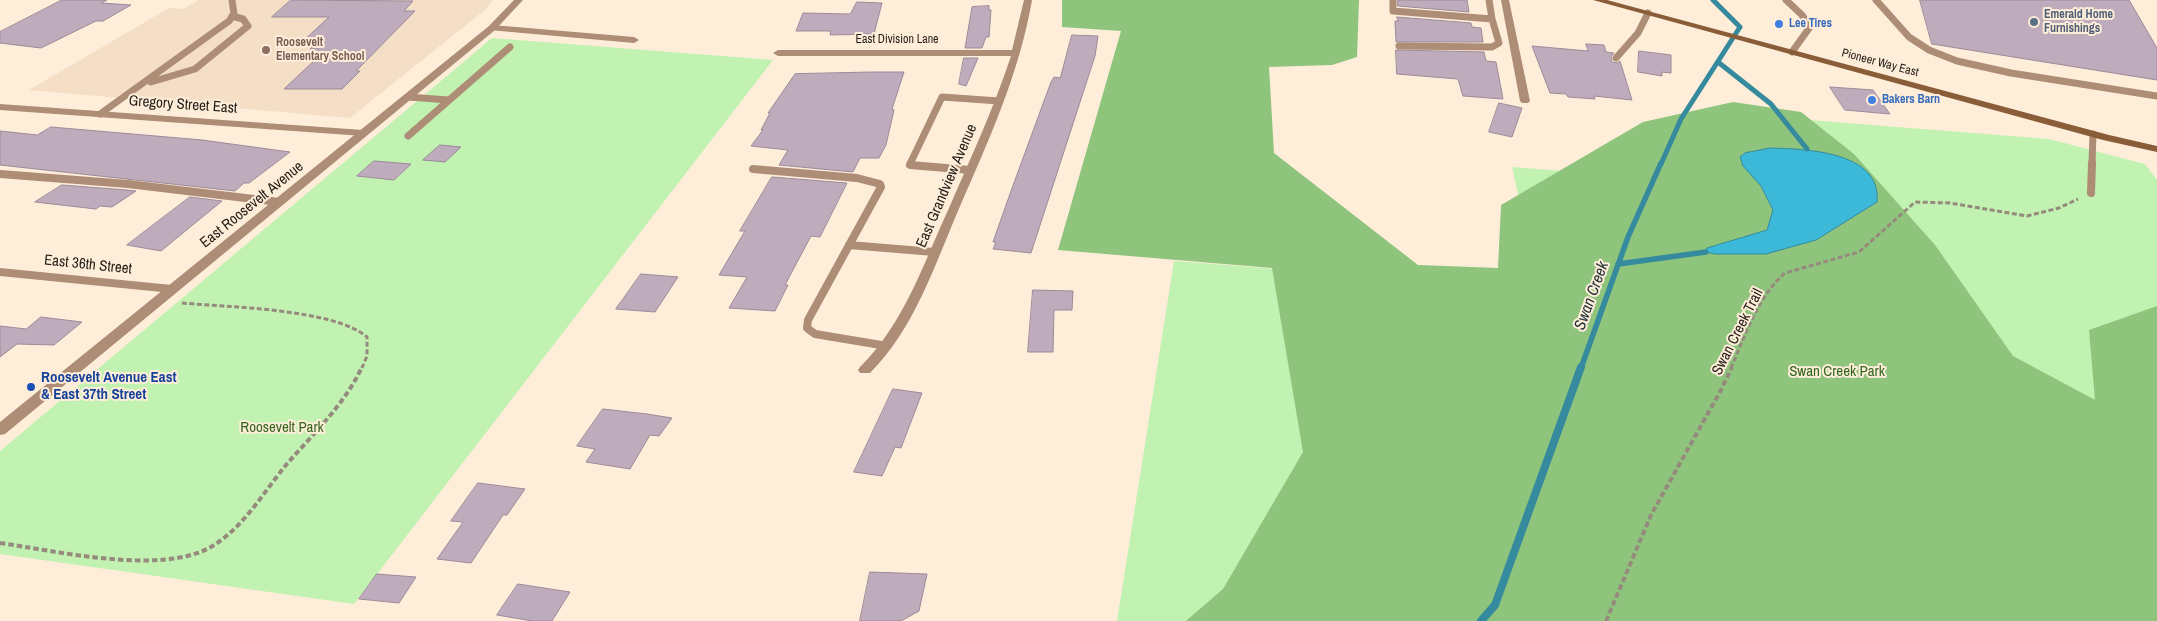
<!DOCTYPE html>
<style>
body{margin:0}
canvas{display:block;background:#feedd9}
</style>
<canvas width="2157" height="621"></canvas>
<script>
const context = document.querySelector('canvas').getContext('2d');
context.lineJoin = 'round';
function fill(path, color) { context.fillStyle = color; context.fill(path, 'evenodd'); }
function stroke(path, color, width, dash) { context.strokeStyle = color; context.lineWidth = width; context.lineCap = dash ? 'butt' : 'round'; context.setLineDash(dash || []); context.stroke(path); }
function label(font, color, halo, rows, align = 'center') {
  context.font = font + ' "Archivo Narrow",sans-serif'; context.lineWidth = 4; context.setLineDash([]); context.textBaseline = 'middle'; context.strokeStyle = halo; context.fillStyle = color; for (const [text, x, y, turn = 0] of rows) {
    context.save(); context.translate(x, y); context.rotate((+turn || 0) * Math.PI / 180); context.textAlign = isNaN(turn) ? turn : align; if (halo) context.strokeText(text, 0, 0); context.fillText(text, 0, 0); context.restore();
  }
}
const built = new Path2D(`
 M199 0H493L486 9 350 118 29 90 169 8 183 9Z`);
const green = new Path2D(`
 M492 38 773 60 354 604 0 554V451Z
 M1708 112 2049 139 2145 164 2157 180V621H1117L1174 261 1540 289 1512 167 1678 180Z`);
const forest = new Path2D(`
 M1062 0H1359L1357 57 1332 65 1269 67 1274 153 1418 265 1498 268 1501 205 1643 122 1733 102 1801 112 1854 154 1935 245 2013 356 2095 400 2089 330 2157 306V621H1186L1223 589 1303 452 1272 268 1058 250 1121 31 1062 27Z`);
const water = new Path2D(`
 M1771 148C1805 149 1882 151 1877 202L1816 240 1766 254H1715L1706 252 1707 248 1767 230 1773 210 1761 186 1743 166 1740 157 1745 153Z`);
const streamFar2 = new Path2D(`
 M1718 62 1771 104 1807 149
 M1661 164 1681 119 1740 27 1713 0`);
const streamFar1 = new Path2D(`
 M1618 264 1706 252
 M1581 368 1628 237 1661 163`);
const stream = new Path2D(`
 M1481 621 1495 605 1581 367`);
const building = new Path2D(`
 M62 0H107L101 3 131 5 103 21H96L41 48 0 43V32Z
 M291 0 413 1 404 11H415L356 71H360L342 89H284L315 60H307L319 49H310L317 43H301L329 17H272Z
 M1398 0H1467L1469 12 1398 6Z
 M1920 0H2129L2157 48V80L1932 44Z
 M857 2 882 3 874 34 830 35 831 31H796L803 13 850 14Z
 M989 6V10H991L989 37H986L982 48H965L972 7Z
 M1397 17 1471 23 1472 27 1481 28 1483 42H1396L1395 21H1398Z
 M1072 35 1098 36 1095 56 1031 253 993 249 996 242H993L1011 191 1051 82 1054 77 1060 78Z
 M1586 44 1604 45 1606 52 1614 53 1611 57 1612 62 1617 63 1620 61 1632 100 1594 96 1595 99 1568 97 1566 94 1550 93 1532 46 1588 51Z
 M1396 50 1484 52 1486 61 1496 62 1503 99 1463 96 1458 79 1397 74Z
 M1639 51 1671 55V73L1662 72V76L1638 72Z
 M964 58H978L966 86 959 84Z
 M871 72H904L892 109 894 110 886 145 879 158H860L853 172 779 165 788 150 751 146 763 130H761L770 113H768L795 74Z
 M1830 87 1873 90 1890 114 1845 110Z
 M1499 103 1522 108 1512 137 1489 132Z
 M51 127 202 140 290 152 249 183H244L235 191 0 165V131L37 135Z
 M440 145 461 147 445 162 423 160Z
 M374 161 411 164 394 180 357 176Z
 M772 177 847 183 820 237 811 236 785 285H788L775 311 729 308 747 277 719 275 745 231H740Z
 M62 185 127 190 136 191 112 207 100 206 96 209 35 202Z
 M190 197 222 201 161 251 127 245Z
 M641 274 678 277 655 312 616 309Z
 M1033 290 1073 291 1072 310H1054L1053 352H1028Z
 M41 317 82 322 54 345 17 344 0 357V326L26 329Z
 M893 389 922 393 901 448 895 447 882 476 854 472Z
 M603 409 647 414 672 418 659 436 650 435 630 469 586 462 595 449 577 446Z
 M478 483 525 489 507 515H503L471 563 437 559 463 522 451 521Z
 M870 572 927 574 919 611 901 621H860Z
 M377 574 416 577 399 603 359 599Z
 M518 584 570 592 552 621H532L497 615Z`);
const pathFar1 = new Path2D(`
 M182 303C227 307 335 309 367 337V356L362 368
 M1731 368C1745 336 1758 296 1785 273L1859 252 1915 202 1950 203 2027 216 2059 208 2078 199`);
const path = new Path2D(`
 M0 543C57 551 158 575 209 548 242 530 263 493 286 465 313 434 345 404 362 367
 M1606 621 1651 515 1721 390 1732 367`);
const serviceFar1 = new Path2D(`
 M1393 0V11L1492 19 1489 0
 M1786 0 1802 15 1810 27 1792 52
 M1876 0 1909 37 1929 50 1957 61 2011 73 2157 96
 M1399 46 1492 47 1499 43 1492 19
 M1616 58 1638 33 1648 13
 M151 82 195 69 248 26 243 19 232 16
 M408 97 449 100
 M100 114 229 21 234 14 232 0
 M408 136 510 47
 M910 164 942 97 999 101
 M2092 164 2093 134`);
const service = new Path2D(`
 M911 163 910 165 970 170
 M753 169 857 178 880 184 881 187 808 320 807 328 815 334 887 346
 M0 174 128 184 279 202
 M2091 193 2092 163
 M849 245 934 252`);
const minor = new Path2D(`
 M1024 0H1032C1019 75 988 142 958 211 934 267 914 329 870 373H860L858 370 860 367C904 324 924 262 949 208 971 157 994 108 1011 56H778L773 53 778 50H1012Z
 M1501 0H1509L1530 101 1528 103H1522L1520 101Z
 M492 25 634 37 639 40 634 43 489 30 488 28Z
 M0 104 363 130 368 133 363 136 0 110Z
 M0 268 172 285 178 289 172 293 0 276Z`);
const tertiary = new Path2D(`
 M514 0H523L495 30 5 434 0 435V422L489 26Z`);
const secondary = new Path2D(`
 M1593 0H1607L2109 135 2157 146V152L2103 140Z`);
const markers = [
 [2034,22,5,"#5c6f8a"],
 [1779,24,5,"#3f7fe0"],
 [266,50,5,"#8d6e63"],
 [1872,100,5,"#3f7fe0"],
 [31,387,5,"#1a4fb4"]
];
const farServicenames = [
 ["Emerald Home",2044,15],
 ["Furnishings",2044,29]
];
const farShopnames = [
 ["Lee Tires",1789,24],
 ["Bakers Barn",1882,100]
];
const farStreetnames = [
 ["East Division Lane",897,40],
 ["Pioneer Way East",1880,63,15]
];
const farEducationnames = [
 ["Roosevelt",276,43],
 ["Elementary School",276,57]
];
const streetNames = [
 ["Gregory Street East",183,105,4],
 ["East Grandview Avenue",947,186,-67],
 ["East Roosevelt Avenue",252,205,-39],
 ["East 36th Street",88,265,6],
 ["Swan Creek Trail",1738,332,-63]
];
const parkNames = [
 ["Swan Creek Park",1837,372],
 ["Roosevelt Park",282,428]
];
const transitNames = [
 ["Roosevelt Avenue East",41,378],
 ["& East 37th Street",41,395]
];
const waterNames = [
 ["Swan Creek",1592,296,-70]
];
fill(built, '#f4dec5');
fill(green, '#c1f2b2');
fill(forest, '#8ec47c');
fill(water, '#3cb9d8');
stroke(water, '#358a9e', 1);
stroke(streamFar2, '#358a9e', 5);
stroke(streamFar1, '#358a9e', 5.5);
stroke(stream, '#358a9e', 8);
fill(building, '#beabbc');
stroke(building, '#9c8a9a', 1);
stroke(pathFar1, '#968a7c', 3, [5, 2.5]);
stroke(path, '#968a7c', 4, [5.5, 3]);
stroke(serviceFar1, '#ad8d75', 7);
stroke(service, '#ad8d75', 8);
fill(minor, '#ad8d75');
fill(tertiary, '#ad8d75');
fill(secondary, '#8a5d39');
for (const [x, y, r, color] of markers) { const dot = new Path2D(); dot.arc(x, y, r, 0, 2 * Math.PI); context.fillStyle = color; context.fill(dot); stroke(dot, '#feedd9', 2); }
label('bold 12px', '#4e5e75', '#feedd9', farServicenames, 'left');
label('bold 12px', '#366cbe', '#feedd9', farShopnames, 'left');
label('12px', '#241e17', '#feedd9', farStreetnames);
label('bold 12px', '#785e54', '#feedd9', farEducationnames, 'left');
label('15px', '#241e17', '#feedd9', streetNames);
label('15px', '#33661f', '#feedd9', parkNames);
label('bold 15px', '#164399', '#feedd9', transitNames, 'left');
label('italic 16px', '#1b3036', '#feedd9', waterNames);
</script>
